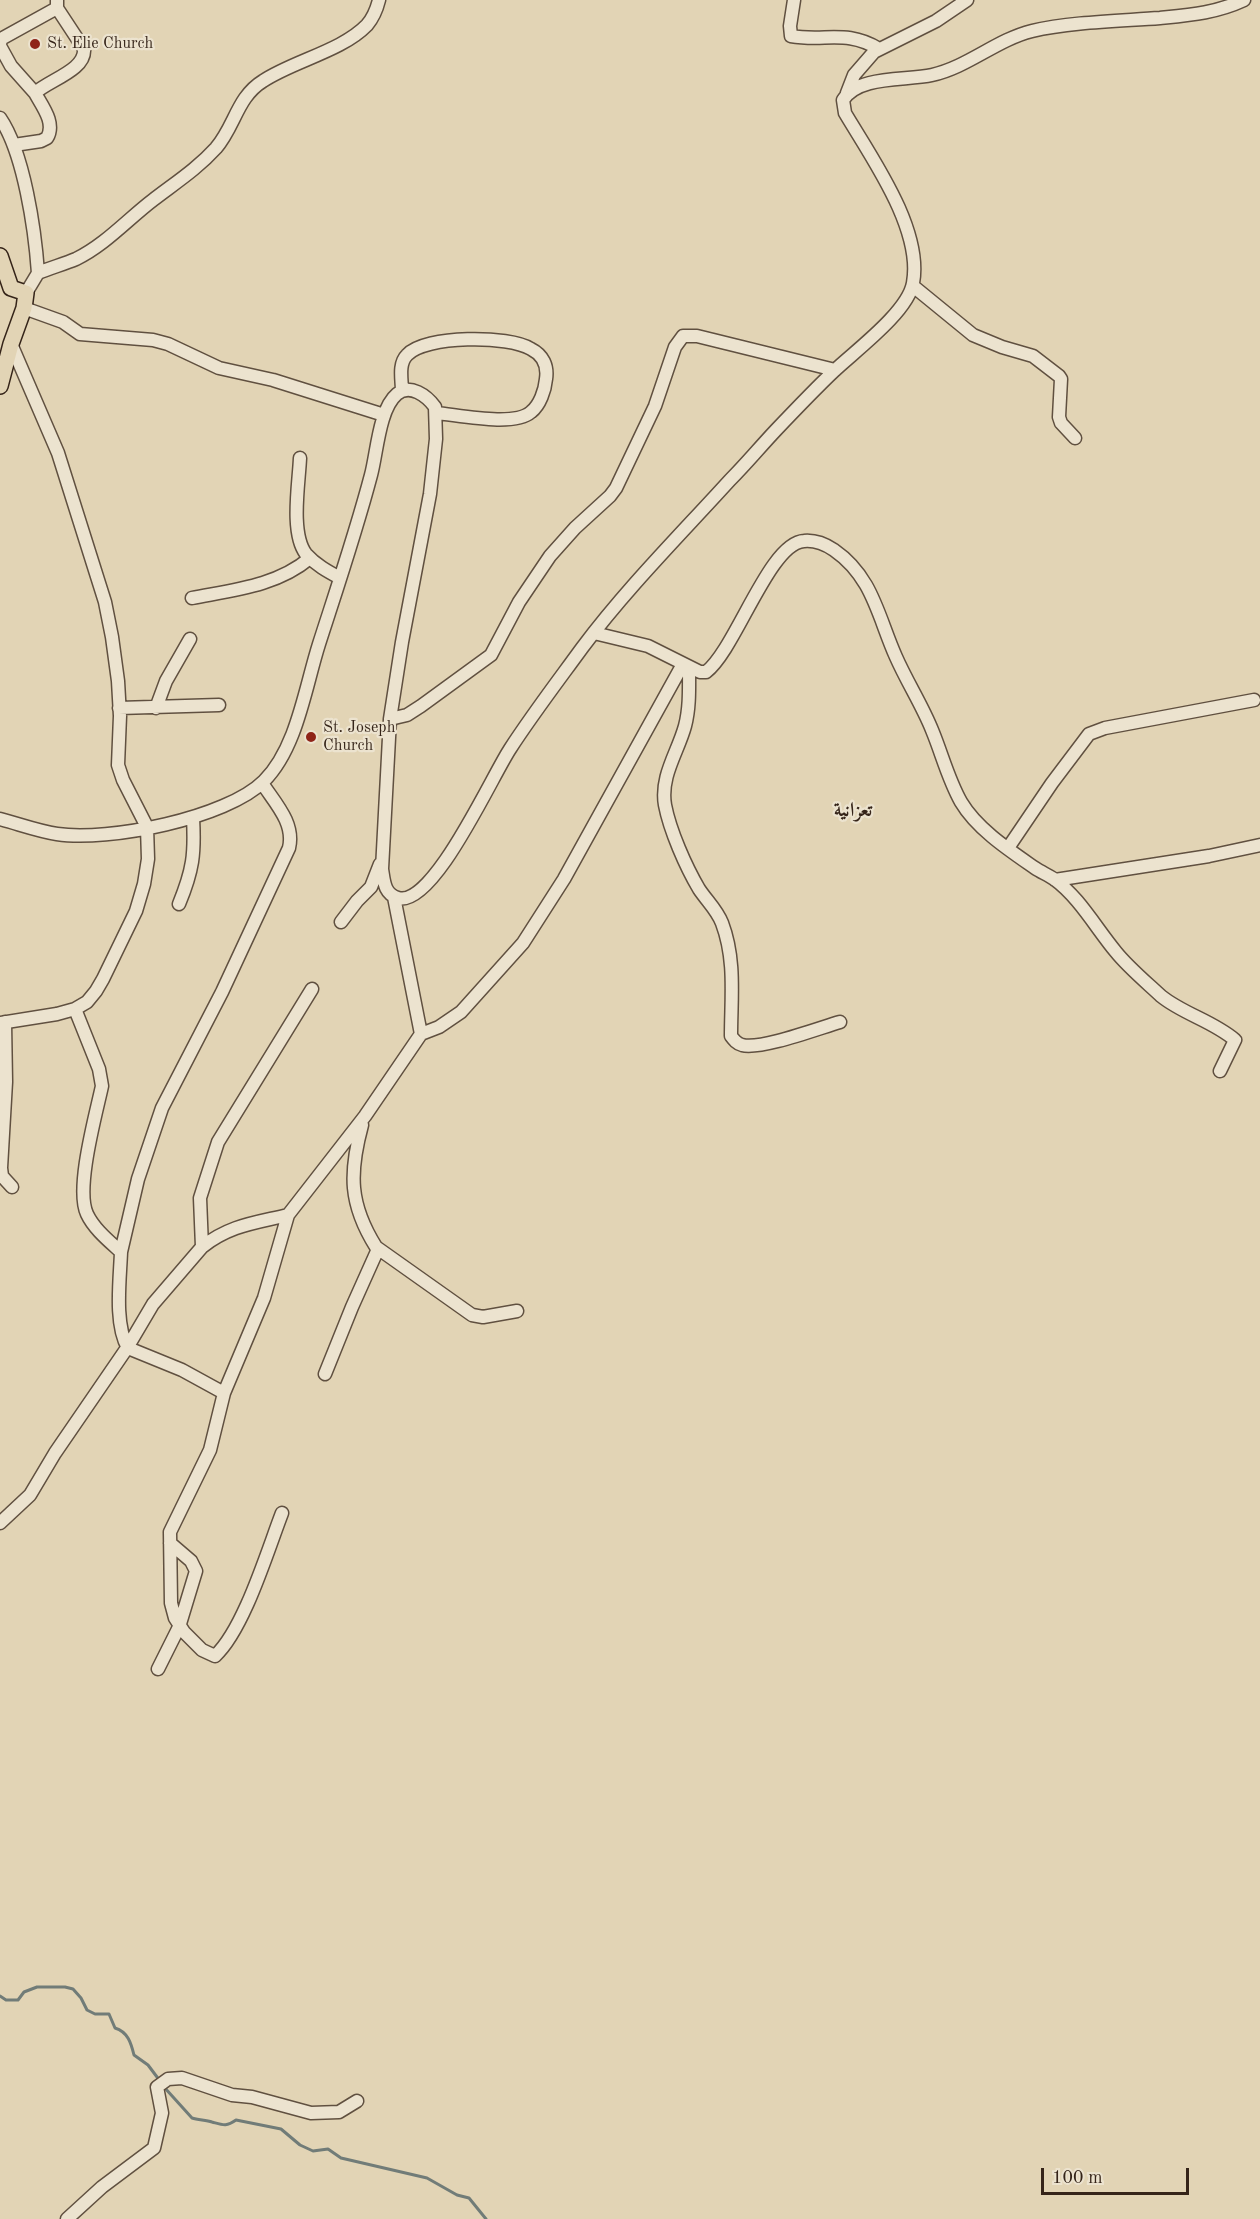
<!DOCTYPE html>
<meta charset="utf-8">
<style>
body{margin:0}
#map{position:relative;width:1260px;height:2219px;overflow:hidden;background:#e2d4b5;font-family:"Old Standard TT",serif}
canvas{display:block}
.scale{position:absolute;left:1041px;top:2168px;width:148px;height:27px;box-sizing:border-box;border:3px solid #352419;border-top:0;padding-left:8px;font-size:18px;line-height:21px;white-space:nowrap;color:#352419;-webkit-text-stroke:4px #ece3cf;paint-order:stroke}
</style>
<div id="map">
<canvas width="1260" height="2219"></canvas>
<div class="scale">100 m</div>
</div>
<script>
const context = document.querySelector('canvas').getContext('2d');
context.lineJoin = 'round';
function stroke(path, color, width, dash) { context.strokeStyle = color; context.lineWidth = width; context.lineCap = dash ? 'butt' : 'round'; context.setLineDash(dash || []); context.stroke(path); }
function label(font, color, halo, rows, align = 'center') {
  context.font = font + ' "Old Standard TT",Amiri,serif'; context.lineWidth = 4.5; context.setLineDash([]); context.textBaseline = 'middle'; context.strokeStyle = halo; context.fillStyle = color; for (const [text, x, y, turn = 0] of rows) {
    context.save(); context.translate(x, y); context.rotate((+turn || 0) * Math.PI / 180); context.textAlign = isNaN(turn) ? turn : align; if (halo) context.strokeText(text, 0, 0); context.fillText(text, 0, 0); context.restore();
  }
}
const stream = new Path2D(`
 M0 1996 6 2000H18L24 1992 37 1987H65L73 1989 81 1998 87 2010 95 2014H109L115 2028C128 2032 131 2043 134 2055L148 2065 160 2081
 M164 2087 192 2118C198 2120 206 2120 212 2122 223 2125 226 2127 236 2120L281 2129 300 2145 313 2151 328 2149 341 2158 427 2178 457 2195 469 2198 486 2219`);
const minor = new Path2D(`
 M794 0 790 26 791 36C825 42 846 29 879 49
 M0 44 1 39 57 8
 M0 46 11 66 35 93
 M847 93 854 75 874 52 936 21 967 0
 M0 118C24 153 35 230 38 273
 M14 145 41 141 47 138C56 123 42 106 35 93 49 80 86 70 84 49L57 8V0
 M913 286 973 335 1002 347 1033 356 1059 376 1061 379 1059 417 1061 423 1075 438
 M26 293 38 273C50 268 64 264 76 259 105 245 128 219 153 200 175 183 197 169 216 148 235 126 237 97 263 81 293 61 342 51 367 25 373 18 377 8 379 0
 M24 308 63 322 80 334 153 340 168 344 219 368 273 380 384 415
 M402 391C402 380 398 364 407 355 425 335 509 335 531 349 543 355 548 366 546 379 545 390 540 405 531 412 514 427 459 415 436 413
 M300 458C299 483 290 533 306 554 316 565 327 571 340 578
 M192 598C233 590 277 586 310 558
 M594 633 648 646 700 672H706C736 649 769 543 804 541 815 540 825 544 834 550 873 577 878 617 896 657 907 682 922 705 932 730 942 754 948 779 961 802 977 829 1009 850 1035 868 1041 872 1048 875 1054 879 1079 897 1096 928 1116 952 1128 967 1146 982 1161 996 1183 1014 1213 1021 1235 1040L1220 1071
 M689 667C689 687 690 707 685 726 678 752 660 776 665 805 670 831 686 867 699 889 707 901 717 910 722 923 736 960 731 998 731 1036 734 1040 737 1044 742 1045 761 1050 819 1028 840 1022
 M119 708 219 705
 M156 708 166 681 190 639
 M390 719 407 715 421 706 491 655 519 602 550 556 575 528 610 496 616 488 655 406 675 347 683 336H697L835 370
 M0 819C19 824 38 831 57 834 108 842 227 818 264 781 297 748 305 688 319 644 337 588 356 532 371 475 377 453 379 409 397 394 410 383 427 396 435 407L436 439 430 494 402 642 390 719 382 869C384 881 384 894 398 898 433 908 492 776 510 749 532 715 558 681 582 648 627 588 680 535 730 480 746 464 760 447 776 430 795 410 814 390 834 371 855 351 908 312 913 283 923 229 871 157 845 113L843 100C859 75 905 81 932 75 968 67 996 40 1032 31 1070 22 1120 21 1160 18 1190 15 1216 13 1244 0
 M1008 848 1052 783 1089 734 1105 728 1254 700
 M1055 880 1209 856 1260 845
 M394 897 421 1034
 M179 904C193 870 195 854 193 818
 M341 922 357 901 371 887 380 864
 M75 1009 99 1069 102 1086C96 1114 75 1189 87 1214 94 1229 109 1241 121 1252 120 1280 114 1324 128 1348L182 1370 224 1393 210 1450 170 1532 171 1603 175 1618 184 1632 202 1650 215 1656C244 1629 267 1552 282 1513
 M5 1022 6 1082 1 1168 2 1176 12 1187
 M0 1023 57 1014 75 1009 87 1002 96 991 103 979 136 911 144 884 148 859 147 827 123 780 118 765 120 716 118 681 112 637 105 602 58 453 11 344
 M362 1125C349 1173 349 1204 376 1247L472 1315 483 1317 517 1311
 M288 1215C255 1223 230 1225 202 1247L200 1198 218 1142 312 989
 M121 1252 138 1179 162 1108 222 992 289 848C295 823 275 803 262 783
 M325 1374 352 1307 378 1249
 M224 1393 264 1298 288 1215 365 1116 421 1034 439 1027 461 1012 523 943 564 879 683 664
 M0 1523 30 1495 55 1453 127 1348 153 1304 202 1247
 M158 1669 179 1627 196 1571 191 1561 170 1543
 M67 2219 102 2187 154 2148 162 2113 157 2087 168 2079 182 2078 232 2095 252 2097 311 2113 339 2112 357 2101`);
const major = new Path2D(`
 M0 256 11 288 26 293 24 308 11 344 0 386`);
const markers = [
 [35,44,6,"#8f2418"],
 [311,737,6,"#8f2418"]
];
const poiNames = [
 ["St. Elie Church",47,44],
 ["St. Joseph",323,728],
 ["Church",323,746]
];
const quarterNames = [
 ["تعزانية",853,811]
];
stroke(stream, '#717c78', 3);
stroke(minor, '#605040', 15);
stroke(major, '#352419', 18);
stroke(minor, '#ece3cf', 12);
stroke(major, '#e2d4b5', 15);
for (const [x, y, r, color] of markers) { const dot = new Path2D(); dot.arc(x, y, r, 0, 2 * Math.PI); context.fillStyle = color; context.fill(dot); stroke(dot, '#ece3cf', 2); }
label('16px', '#352419', '#ece3cf', poiNames, 'left');
label('bold 20px', '#352419', '#ece3cf', quarterNames);
</script>
